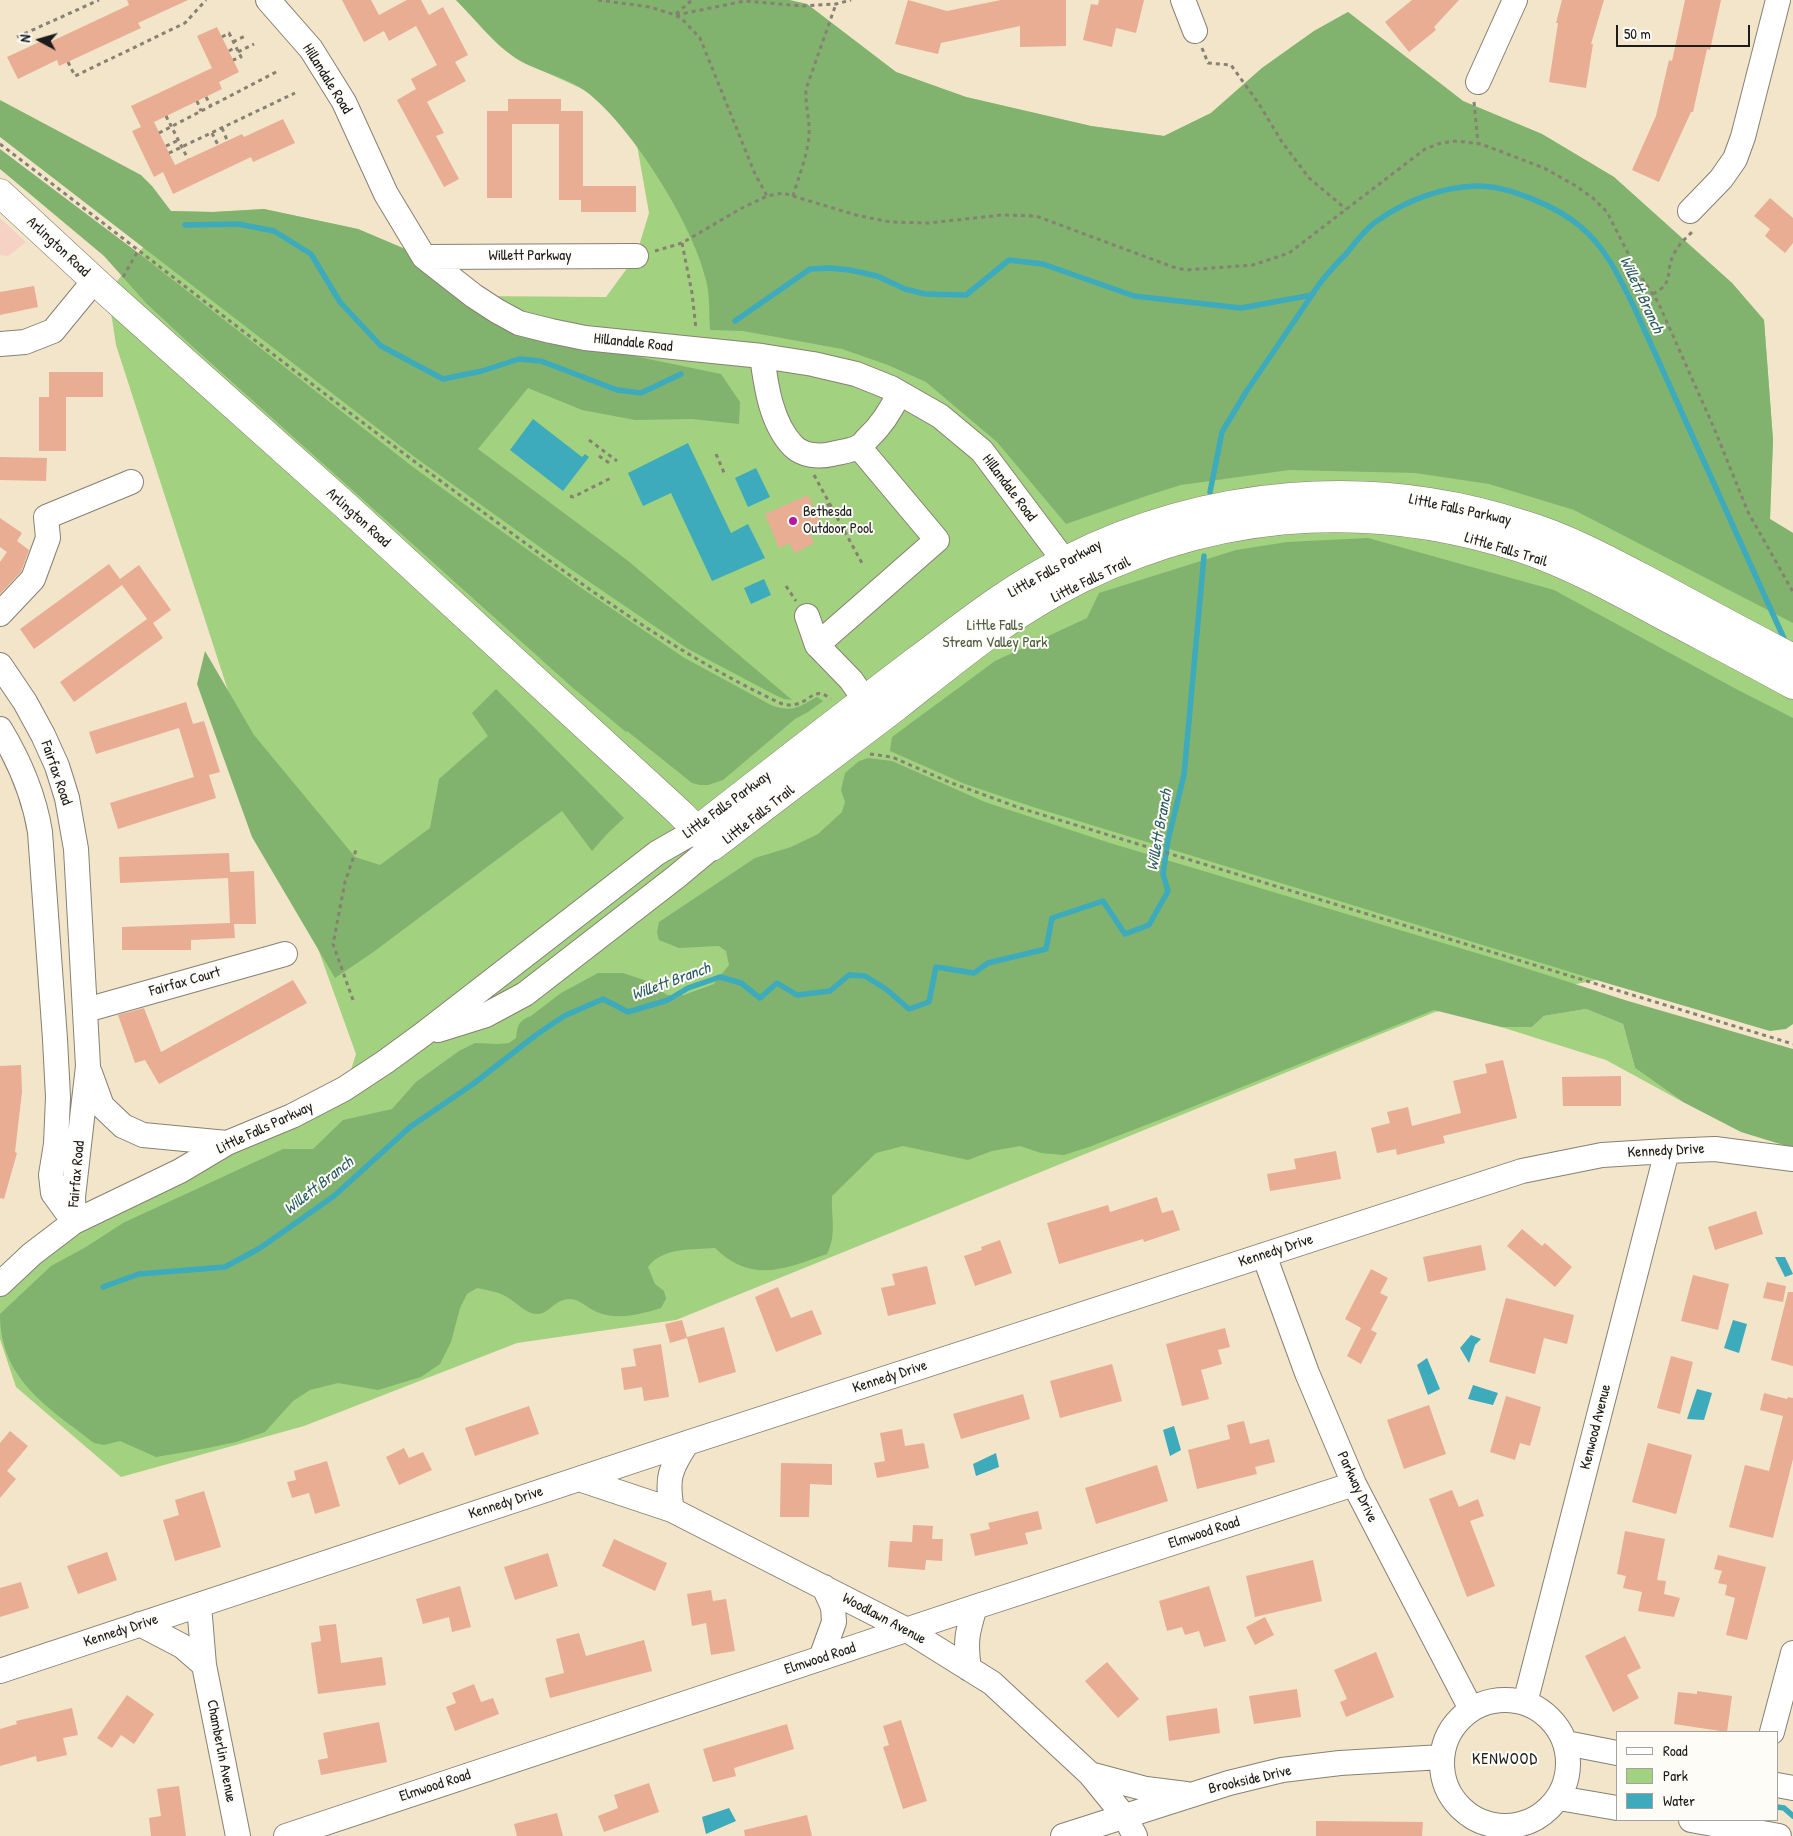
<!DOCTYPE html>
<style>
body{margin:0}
#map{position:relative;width:1793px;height:1836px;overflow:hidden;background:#f2e5ca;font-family:"Patrick Hand",sans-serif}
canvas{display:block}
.legend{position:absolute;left:1616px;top:1731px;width:162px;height:90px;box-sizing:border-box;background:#fdfcf7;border:1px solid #a3a29f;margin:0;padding:6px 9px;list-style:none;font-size:15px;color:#1c1c1c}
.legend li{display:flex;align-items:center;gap:10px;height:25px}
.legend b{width:25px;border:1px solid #a3a29f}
.north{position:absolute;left:15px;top:15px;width:50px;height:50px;-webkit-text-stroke:4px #fdfcf7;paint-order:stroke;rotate:276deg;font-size:14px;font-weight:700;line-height:20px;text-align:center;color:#1c1c1c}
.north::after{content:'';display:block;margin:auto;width:18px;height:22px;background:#1c1c1c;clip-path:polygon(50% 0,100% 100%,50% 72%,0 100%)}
.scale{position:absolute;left:1616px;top:25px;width:134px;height:22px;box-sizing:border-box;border:2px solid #1c1c1c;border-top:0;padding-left:6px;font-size:15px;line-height:18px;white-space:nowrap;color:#1c1c1c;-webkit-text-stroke:4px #fdfcf7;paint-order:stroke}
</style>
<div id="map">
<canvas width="1793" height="1836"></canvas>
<ul class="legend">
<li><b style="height:6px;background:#fff"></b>Road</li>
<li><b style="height:14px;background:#a2d17f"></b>Park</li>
<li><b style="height:14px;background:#3dabbb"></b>Water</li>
</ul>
<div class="north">N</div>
<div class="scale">50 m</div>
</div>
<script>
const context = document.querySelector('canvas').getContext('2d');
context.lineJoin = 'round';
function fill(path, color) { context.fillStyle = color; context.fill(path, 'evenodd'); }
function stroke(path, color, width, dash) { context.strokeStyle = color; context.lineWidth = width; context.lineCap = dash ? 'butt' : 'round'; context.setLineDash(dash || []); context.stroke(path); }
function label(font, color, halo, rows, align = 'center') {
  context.font = font + ' "Patrick Hand",sans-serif'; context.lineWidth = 4; context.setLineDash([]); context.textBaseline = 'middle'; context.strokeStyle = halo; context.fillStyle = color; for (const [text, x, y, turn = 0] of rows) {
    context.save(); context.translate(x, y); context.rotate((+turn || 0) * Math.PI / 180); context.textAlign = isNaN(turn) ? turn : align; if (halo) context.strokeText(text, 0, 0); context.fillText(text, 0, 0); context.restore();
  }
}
const built = new Path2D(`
 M0 218 26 242 8 256 0 255Z`);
const green = new Path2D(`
 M456 0H789L807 4 896 72 966 97 1091 126 1164 136 1211 113 1262 68 1314 31 1348 12 1463 101 1542 134 1614 177 1732 283 1764 320 1773 440 1770 519 1793 533V972L1652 969 1435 1012 676 1320 517 1343 304 1426 121 1477 16 1387 0 1339V1285L74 1222 345 1089 356 1054 255 774 116 345 108 293 171 211 213 212 264 209 358 229 424 257 474 296 606 297 636 256 649 213 637 145 615 117 587 91 525 63 501 47Z
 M1586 1009 1623 1024 1635 1068 1683 1102 1606 1060 1501 1027H1532L1544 1016Z`);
const forest = new Path2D(`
 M456 0H789L807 4 896 72 966 97 1091 126 1164 136 1211 113 1262 68 1314 31 1348 12 1463 101 1542 134 1614 177 1732 283 1764 320 1773 440 1770 519 1793 533V623L1574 510 1489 484 1415 473 1289 470 1181 485 1149 495 1066 524 997 442 926 382 888 365 842 349 743 331 710 330C709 314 710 296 706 280 693 224 633 129 588 93 572 80 545 73 526 64 498 50 478 22 456 0Z
 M0 100 141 175 152 186 171 211 213 212 264 209 358 229 424 257 571 343 721 374 740 402 739 424 692 419 635 420 582 410 528 388 478 449 627 560 792 700 784 699 775 695 688 649 569 568 416 458 0 137Z
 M0 149 137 252 413 467 486 520 580 587 683 657 771 705C793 713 798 707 817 697L823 701 808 712 795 719 723 780 708 785H700L692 783 627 731 626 732 573 688 192 346 146 303 104 256 0 169Z
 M1368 538 1554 590 1738 690 1793 718V1024L1786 1029 1770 1031 1603 982 1033 807 965 784 890 751 892 737 995 661 1087 618 1099 593 1236 550 1287 542Z
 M205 651 254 735 355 857 380 865 430 828 439 779 488 736 472 713 496 689 624 818 608 833 592 851 562 811 372 953 335 978 252 837 197 684Z
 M868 758 892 761 985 802 1110 843 1503 961 1628 1001 1793 1049V1148L1741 1132 1683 1102 1635 1068 1623 1024 1586 1009 1544 1016 1532 1027H1501L1434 1010 1177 1113 1089 1147 1064 1155 1041 1153 1020 1146 992 1151 968 1160 903 1146 876 1153 832 1196C831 1218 837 1234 827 1254 784 1269 752 1284 715 1248 692 1250 662 1247 648 1267L655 1284 664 1291 666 1299 661 1308C642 1314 617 1321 597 1312 588 1309 580 1299 570 1299 554 1299 549 1315 536 1314 525 1313 516 1302 507 1297 499 1292 487 1290 477 1288L467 1294 460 1308 451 1342 440 1364 421 1377 378 1390 338 1383 310 1390 293 1401 265 1432 236 1442 203 1449 156 1457 120 1441 104 1445 94 1443C48 1407 0 1380 0 1314L51 1266 86 1247 123 1223 283 1149H313L343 1120 392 1109 416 1082 459 1051 475 1043 497 1044 509 1043 516 1038C518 1025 518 1021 531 1016L561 993 598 973H623L647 981 667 995H684L714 984 729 965 726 951 719 946 679 948 659 940 657 932 659 922 755 858 791 847 818 834 842 812 845 802 841 790 845 773 859 761Z`);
const water = new Path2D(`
 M533 419 582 457 585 454 589 457 563 491 510 450Z
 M688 443 731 533 748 524 765 558 712 581 671 493 643 506 628 473Z
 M756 468 770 497 748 507 735 478Z
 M764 579 771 595 751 604 744 588Z
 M1775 1257H1785L1793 1274 1785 1277Z
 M1733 1320 1747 1324 1739 1353 1724 1348Z
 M1471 1335 1481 1339 1475 1345 1469 1363 1460 1348Z
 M1427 1358 1440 1389 1428 1395 1417 1365Z
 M1473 1385 1498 1393 1493 1405 1468 1399Z
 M1697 1389 1712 1393 1704 1420 1687 1419Z
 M1174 1426 1181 1450 1170 1456 1163 1430Z
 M996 1453 999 1467 976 1476 973 1464Z
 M729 1808 736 1821 706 1834 702 1817Z`);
const stream = new Path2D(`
 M185 225 238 224 274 231 311 254 340 302 381 346 443 379 482 371 519 359 541 361 617 390 641 393 681 374
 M735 321 810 269 829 268 850 270 877 276 905 289 925 294 966 295 1009 260 1043 264 1134 296 1241 308 1312 295
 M1210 492 1222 432 1246 392 1312 295C1321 280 1333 267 1346 254 1355 243 1365 229 1377 221 1405 201 1441 187 1476 186 1507 185 1558 207 1581 227 1607 249 1620 279 1635 309L1786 643
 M103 1287 139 1274 225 1267 260 1248 334 1196 410 1127 473 1084 536 1035 564 1016 603 999 628 1012 668 1000 688 988 720 977 741 983 760 998 777 983 797 995 830 991 849 975 865 976 886 989 909 1009 929 1002 936 967 974 973 988 963 1046 949 1052 918 1103 901 1125 934 1149 925 1168 891 1163 874 1168 840 1184 775 1204 556
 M1777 1807 1784 1808 1793 1816`);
const building = new Path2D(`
 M127 0H188L138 23 141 28 59 66 57 60 18 79 7 57 48 38 50 42 129 5Z
 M342 0H371L379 15 407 0H421L429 15 443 7 468 55 455 62 466 81 427 102 444 133 436 136 459 179 444 187 397 100 416 89 411 79 437 65 416 26 389 41 384 31 364 42Z
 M908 0 947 11 1001 0H1066V46L1020 47V26L941 43 938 54 895 44Z
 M1099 0H1144L1136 33 1116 28 1112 47 1083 40 1091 4 1098 5Z
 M1412 0H1459L1434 27 1436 30 1409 52 1385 22Z
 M1562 0H1604L1591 44H1593L1586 88 1549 82 1558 23H1556Z
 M1685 0H1721L1710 50 1707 49 1693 112H1691L1659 182 1632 170 1656 116 1669 60 1672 61Z
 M217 27 239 72 219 82 222 89 154 122 175 165 242 134 244 137 283 119 295 143 253 162 251 157 173 194 163 172 154 177 132 131 141 127 131 106 212 68 197 36Z
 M508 99H561V111H583V186H636V212H581V200H559V124H512V198H487V111H508Z
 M1770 198 1793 218V243L1785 253 1765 236 1770 229 1754 216Z
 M34 286 38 307 0 315V292Z
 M49 372H103V397H66V451H39V397H49Z
 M0 457 47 458 46 481 0 480Z
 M808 495 823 527 810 534 814 543 795 553 789 543 779 548 765 514Z
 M0 518 22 533 17 541 29 550 21 572 0 594V562L7 552 0 547Z
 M109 564 120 579 139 565 171 610 153 623 163 638 74 702 60 682 147 619 122 585 34 649 20 629Z
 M186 702 193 724 204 721 220 772 209 775 216 798 118 829 110 803 194 777 179 728 96 754 89 732Z
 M229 853 230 872 254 871 256 924H234L235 938 191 940V950H122V927L230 923 228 878 120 883 119 857Z
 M293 980 307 1003 159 1084 145 1060 135 1063 118 1015 144 1008 161 1052Z
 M1503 1060 1517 1118 1443 1136 1445 1143 1397 1155 1396 1149 1377 1153 1371 1128 1390 1123 1387 1112 1408 1107 1412 1126 1461 1113 1453 1081 1487 1073 1485 1064Z
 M21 1065 22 1092 15 1152 17 1153 4 1199 0 1198V1066Z
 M1621 1076V1106H1563L1562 1077Z
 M1336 1151 1341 1179 1270 1191 1267 1174 1296 1169 1294 1159Z
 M1157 1197 1162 1213 1173 1210 1180 1230 1144 1242 1143 1239 1059 1264 1047 1223 1108 1205 1110 1212Z
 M1756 1211 1763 1234 1715 1250 1708 1227Z
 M1522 1229 1542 1246 1545 1243 1572 1267 1555 1287 1507 1246Z
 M1000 1240 1012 1273 975 1286 964 1256 982 1250 981 1247Z
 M1481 1245 1486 1270 1428 1282 1423 1257Z
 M927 1266 936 1304 888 1316 881 1288 895 1285 892 1274Z
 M1371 1269 1388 1278 1380 1293 1388 1297 1371 1330 1377 1333 1361 1364 1347 1356 1361 1328 1345 1319Z
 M1693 1275 1729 1284 1718 1330 1681 1321Z
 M1767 1282 1786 1286 1783 1302 1763 1298Z
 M778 1287 791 1318 812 1310 822 1334 776 1352 755 1297Z
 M1788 1292H1793V1366L1771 1360Z
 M1506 1298 1574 1315 1567 1344 1544 1338 1535 1374 1489 1362Z
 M682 1320 687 1337 724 1327 736 1372 699 1383 687 1338 670 1343 665 1324Z
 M1225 1328 1230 1347 1218 1350 1222 1364 1201 1370 1209 1399 1182 1406 1166 1344Z
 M661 1344 669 1397 644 1401 642 1387 624 1390 621 1368 636 1366 633 1349Z
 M1671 1356 1693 1362 1680 1414 1657 1408Z
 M1112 1364 1122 1401 1060 1418 1050 1381Z
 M1764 1393 1787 1399 1788 1397 1793 1398V1459L1773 1538 1729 1527 1745 1465 1769 1471 1783 1416 1760 1410Z
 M1023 1394 1030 1419 961 1439 953 1414Z
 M1506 1396 1541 1407 1530 1446 1520 1443 1515 1460 1490 1452Z
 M1429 1405 1446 1454 1404 1469 1387 1420Z
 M529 1406 539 1434 475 1456 465 1428Z
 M1244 1421 1250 1444 1269 1439 1275 1462 1255 1467 1257 1474 1197 1489 1188 1450 1230 1439 1227 1425Z
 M902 1429 905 1446 924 1443 929 1468 877 1478 874 1463 885 1461 880 1433Z
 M10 1431 28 1446 7 1471 16 1479 0 1498V1443Z
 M1648 1443 1692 1455 1676 1514 1632 1502Z
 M404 1448 409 1458 423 1452 432 1470 399 1485 386 1457Z
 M327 1461 340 1506 315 1514 309 1493 292 1498 287 1482 296 1480 294 1471Z
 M781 1463 832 1464V1485L810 1484 809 1517H780Z
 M1157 1465 1168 1501 1096 1524 1085 1488Z
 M1452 1490 1459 1507 1478 1499 1484 1516 1470 1521 1495 1586 1467 1597 1429 1499Z
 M204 1491 221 1547 175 1561 163 1520 179 1515 175 1500Z
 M1038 1511 1042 1529 1025 1533 1028 1544 975 1556 970 1534 990 1529 988 1523Z
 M913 1525 933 1526 932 1539H943L942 1561 926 1560 925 1570 888 1567 890 1541 912 1542Z
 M1625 1531 1665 1539 1657 1580 1666 1581 1664 1594 1680 1598 1674 1617 1638 1611 1642 1592 1623 1588 1626 1576 1617 1574Z
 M614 1539 667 1563 655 1591 602 1566Z
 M107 1552 117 1580 78 1594 67 1566Z
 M548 1553 558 1586 515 1600 504 1567Z
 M1718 1555 1766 1567 1747 1640 1726 1635 1735 1598 1725 1595 1727 1585 1718 1583 1722 1571 1714 1569Z
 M1313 1560 1322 1601 1255 1617 1246 1576Z
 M21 1582 29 1608 0 1617V1588Z
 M460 1586 471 1627 452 1632 449 1617 423 1624 416 1599Z
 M1209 1586 1226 1641 1204 1647 1199 1631 1185 1635 1182 1627 1167 1631 1159 1601Z
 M711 1590 713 1601 726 1599 735 1651 711 1655 706 1623 692 1626 687 1594Z
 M1265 1617 1274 1635 1255 1645 1246 1627Z
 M336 1624 341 1663 382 1657 386 1685 318 1694 311 1643 321 1641 319 1626Z
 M579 1633 586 1656 644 1640 652 1671 550 1698 545 1678 564 1673 556 1639Z
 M1625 1636 1641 1668 1627 1675 1639 1698 1613 1712 1585 1656Z
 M1376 1652 1394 1697 1346 1717 1340 1702 1347 1699 1334 1670Z
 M1107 1662 1139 1699 1118 1718 1085 1681Z
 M474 1684 481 1702 493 1698 499 1714 455 1731 446 1707 456 1703 452 1693Z
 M1297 1689 1301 1717 1254 1724 1249 1696Z
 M1697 1691 1732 1696 1727 1732 1674 1724 1678 1692 1697 1694Z
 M127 1695 154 1714 134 1744 121 1735 112 1748 97 1738Z
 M72 1708 78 1735 63 1738 67 1755 37 1762 36 1756 0 1766V1729L17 1724 16 1721Z
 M1217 1708 1220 1733 1169 1741 1166 1716Z
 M901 1720 927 1801 903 1809 883 1747 889 1745 883 1726Z
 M379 1722 387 1762 321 1775 318 1760 328 1758 323 1733Z
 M787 1724 794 1749 734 1768 736 1776 713 1782 703 1749Z
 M649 1783 659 1812 604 1832 598 1816 618 1808 614 1795Z
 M179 1786 186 1836H151L149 1818 161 1816 157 1789Z
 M557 1813 563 1836H517L514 1824Z
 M807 1815 812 1836H745L744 1830Z
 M1316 1821 1423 1822 1422 1836H1316Z`);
const path = new Path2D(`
 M598 0 650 7 675 15 682 19 700 38 755 174 767 196
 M676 14 692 0
 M676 15 745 1 803 6 836 4 851 0
 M17 37 99 0
 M222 37 229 33 241 57 233 60
 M233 42 245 36
 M1202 48 1208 63 1231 65 1259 104 1282 142 1309 178 1346 209
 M229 51 236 47
 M238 52 254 44
 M68 62 75 76 185 23 206 0
 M206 97 211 106
 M197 101 201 111
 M1474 102 1478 143
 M166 116 188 159
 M222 128 227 140
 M159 133 278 71
 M212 133 218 145
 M0 144C159 265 315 389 476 507 573 578 671 652 780 703 785 705 791 706 797 704 812 700 814 686 831 699
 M166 146 179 140
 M169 153 295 93
 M793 196C798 178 808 154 809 135 810 119 805 105 806 89L836 4
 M682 243 692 293 696 329
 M655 251 682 243 740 209 767 196 783 193 856 215 890 222 929 223 1002 215 1036 216 1173 267 1186 270 1253 265 1289 253 1425 149 1441 143 1457 141 1481 144 1544 168 1576 186 1593 198 1607 212 1637 271 1658 302 1714 428 1748 512 1793 592
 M123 277 139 249
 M1653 294C1676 282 1664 272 1674 254 1678 245 1685 239 1692 232V230
 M589 440 617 461
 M716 454 725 475
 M599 456 611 464
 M814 475 863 565
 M570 496 573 497 613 477
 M820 510 830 504
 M786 586 796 601
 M870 754 892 757 949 782 1020 808 1793 1044
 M353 1000 333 944 345 882 357 847`);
const minor = new Path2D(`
 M268 0 311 49 344 102 386 194 424 257 474 296 497 311 519 323 551 331 585 338 762 356 813 364 856 374 891 388 940 416 982 451 1075 575
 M1183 0 1195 31
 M1478 82 1515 0
 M1690 211 1721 179 1735 159 1743 137 1778 0
 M424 257 636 256
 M0 344 25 342 53 331 94 281
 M762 356C766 386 771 423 793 446 803 456 819 457 832 454 840 452 851 451 858 447 862 446 864 442 867 439 882 425 891 411 899 393
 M0 614 33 579 48 538 46 517 131 482
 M807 616 817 645 851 680 865 700
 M817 645 937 540 859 447
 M0 665 25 702 43 735 57 766 67 798 76 849 88 1066 73 1197 74 1222
 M0 729C20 762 34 795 40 832L55 1039 58 1097 56 1144 51 1175 53 1193 74 1222
 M86 1010 285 954
 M438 1030 486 1015 525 994 676 877 712 847
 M90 1073 102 1106 123 1126 143 1135 227 1143
 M1264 1255 1307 1373 1354 1484 1471 1709
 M0 1284 32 1254 74 1222 180 1171 227 1143 292 1116 344 1089 385 1062 422 1035 657 853 697 830
 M579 1479 672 1510 907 1630 992 1683 1090 1774 1125 1817 1135 1836
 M672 1510C666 1478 670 1469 687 1443
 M199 1605 204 1665 238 1836
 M140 1624 182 1646 204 1665
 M821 1658 834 1622 833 1607 824 1587
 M969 1669C965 1641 967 1633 975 1607
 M0 1671 687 1443 1522 1171 1602 1155 1667 1151 1715 1149 1793 1159
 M1442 1763a63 63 0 1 1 126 0a63 63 0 1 1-126 0Z
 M1525 1703 1667 1151
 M1772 1732 1793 1653
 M1566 1743 1617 1753
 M1090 1774 1146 1789 1186 1794
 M1777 1785 1793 1788
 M1559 1798 1617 1808
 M1691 1820 1779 1836
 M286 1836 975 1607 1354 1484
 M1063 1836 1229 1783 1282 1770 1340 1763 1442 1757`);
const major = new Path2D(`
 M0 193 108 293 345 505 680 813 697 830 712 847C773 800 834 754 896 707 947 667 998 624 1054 593 1201 511 1361 497 1520 548 1568 564 1614 589 1658 613 1703 637 1748 660 1793 685
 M697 830C770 773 843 716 917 660 965 624 1012 586 1066 560 1207 489 1371 475 1522 524 1572 539 1616 564 1662 588 1706 612 1749 635 1793 658`);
const markers = [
 [793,521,5,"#b5179e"]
];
const streetNames = [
 ["Hillandale Road",327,79,58],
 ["Arlington Road",58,247,43],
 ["Willett Parkway",530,256],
 ["Hillandale Road",633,343,6],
 ["Hillandale Road",1009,488,53],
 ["Little Falls Parkway",1460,510,12],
 ["Arlington Road",358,518,42],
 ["Little Falls Trail",1506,550,17],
 ["Little Falls Parkway",1055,569,-29],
 ["Little Falls Trail",1091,580,-26],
 ["Fairfax Road",56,773,71],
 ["Little Falls Parkway",727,805,-36],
 ["Little Falls Trail",759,815,-38],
 ["Fairfax Court",185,982,-16],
 ["Little Falls Parkway",265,1128,-25],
 ["Kennedy Drive",1666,1151,-3],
 ["Fairfax Road",77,1174,-85],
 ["Kennedy Drive",1276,1251,-18],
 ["Kennedy Drive",890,1377,-18],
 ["Kenwood Avenue",1596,1427,-76],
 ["Parkway Drive",1357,1487,65],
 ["Kennedy Drive",506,1503,-18],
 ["Elmwood Road",1204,1533,-18],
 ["Woodlawn Avenue",884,1619,28],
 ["Kennedy Drive",121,1631,-18],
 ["Elmwood Road",820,1659,-18],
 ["Chamberlin Avenue",221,1751,79],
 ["Brookside Drive",1250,1780,-13],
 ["Elmwood Road",435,1786,-18]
];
const poiNames = [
 ["Bethesda",803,512],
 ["Outdoor Pool",803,529]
];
const parkNames = [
 ["Little Falls",995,626],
 ["Stream Valley Park",995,643]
];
const waterNames = [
 ["Willett Branch",1641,295,65],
 ["Willett Branch",1160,830,-80],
 ["Willett Branch",671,982,-20],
 ["Willett Branch",319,1186,-38]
];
const neighbourhoodNames = [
 ["KENWOOD",1505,1760]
];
fill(built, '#f6d2c4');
fill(green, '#a2d17f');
fill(forest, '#81b36e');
fill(water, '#3dabbb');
stroke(stream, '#3dabbb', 5.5);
fill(building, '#e9ad93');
stroke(minor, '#878073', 26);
stroke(major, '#878073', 29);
stroke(path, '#878073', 3, [4, 4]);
stroke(minor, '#fff', 24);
stroke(major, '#fff', 28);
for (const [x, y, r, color] of markers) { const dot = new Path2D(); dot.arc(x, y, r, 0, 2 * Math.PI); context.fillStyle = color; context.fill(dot); stroke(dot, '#fdfcf7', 2); }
label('15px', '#1c1c1c', '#fdfcf7', streetNames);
label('15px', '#1c1c1c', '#fdfcf7', poiNames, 'left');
label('15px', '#4b5b3f', '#fdfcf7', parkNames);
label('italic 16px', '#2b5c64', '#fdfcf7', waterNames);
context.letterSpacing = '1px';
label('16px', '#1c1c1c', '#fdfcf7', neighbourhoodNames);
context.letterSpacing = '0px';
</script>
